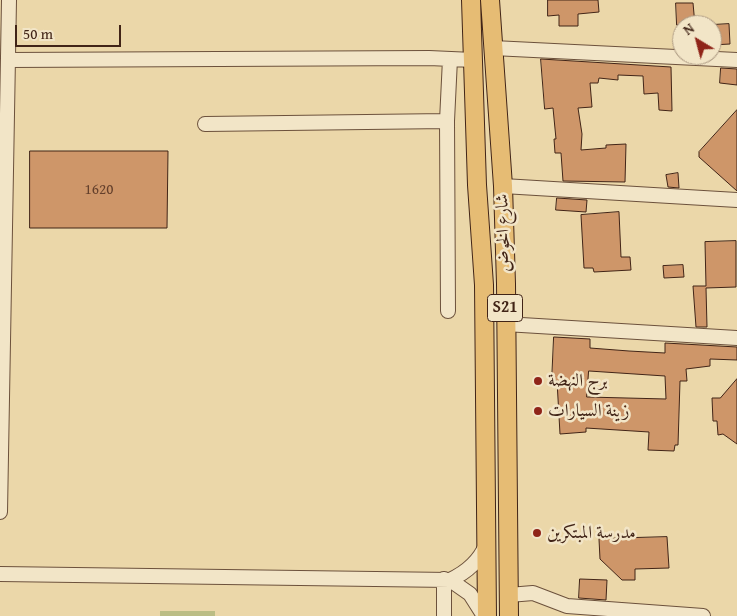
<!DOCTYPE html>
<meta charset="utf-8">
<style>
body{margin:0}
#map{position:relative;width:737px;height:616px;overflow:hidden;background:#ebd7a9;font-family:"Gentium Book Plus",serif}
canvas{display:block}
.north{position:absolute;left:672px;top:15px;width:50px;height:50px;box-sizing:border-box;background:#f2e5c7;border:1px solid #ab9881;border-radius:50%;rotate:323deg;font-size:14px;font-weight:700;line-height:20px;text-align:center;color:#412417}
.north::after{content:'';display:block;margin:auto;width:18px;height:22px;background:#8f2418;clip-path:polygon(50% 0,100% 100%,50% 72%,0 100%)}
.scale{position:absolute;left:15px;top:25px;width:106px;height:22px;box-sizing:border-box;border:2px solid #412417;border-top:0;padding-left:6px;font-size:15px;line-height:18px;white-space:nowrap;color:#412417;-webkit-text-stroke:4px #f2e5c7;paint-order:stroke}
</style>
<div id="map">
<canvas width="737" height="616"></canvas>
<div class="north">N</div>
<div class="scale">50 m</div>
</div>
<script>
const context = document.querySelector('canvas').getContext('2d');
context.lineJoin = 'round';
function fill(path, color) { context.fillStyle = color; context.fill(path, 'evenodd'); }
function stroke(path, color, width, dash) { context.strokeStyle = color; context.lineWidth = width; context.lineCap = dash ? 'butt' : 'round'; context.setLineDash(dash || []); context.stroke(path); }
function label(font, color, halo, rows, align = 'center') {
  context.font = font + ' "Gentium Book Plus",Amiri,serif'; context.lineWidth = 5; context.setLineDash([]); context.textBaseline = 'middle'; context.strokeStyle = halo; context.fillStyle = color; for (const [text, x, y, turn = 0] of rows) {
    context.save(); context.translate(x, y); context.rotate((+turn || 0) * Math.PI / 180); context.textAlign = isNaN(turn) ? turn : align; if (halo) context.strokeText(text, 0, 0); context.fillText(text, 0, 0); context.restore();
  }
}
const green = new Path2D(`
 M160 611H215V616H160Z`);
const building = new Path2D(`
 M548 0H598L599 12 578 14V26H559V15L548 16Z
 M676 3H693L695 25H677Z
 M729 24 730 44 712 45V25Z
 M541 59 671 67 672 111 659 110 658 93 644 94 643 76 618 75V80L599 78 598 83H590L592 107 578 108 582 134 581 150 606 148V145L626 144 625 182 563 181 561 153H555L554 139H556L553 108 545 109Z
 M721 68 737 69V85L720 83Z
 M737 110V191L699 157V152Z
 M30 151H168L167 228H30Z
 M678 173 679 188 668 187 666 175Z
 M557 198 587 200 586 212 556 210Z
 M619 212 621 257H630L631 270 594 272 593 268H584L581 215Z
 M736 241V287L706 288 707 327H696L693 286H706L705 242Z
 M683 265 684 277 664 278 663 266Z
 M554 337 590 339V348L629 351 665 353V343L737 347V360L710 359V366L686 369 687 381H680L678 445H675L674 451 648 450 649 432 586 428V432L560 434 557 381H552ZM589 371 665 376 666 399 587 397Z
 M737 379V444L723 434 718 435 717 421H713L712 398H720Z
 M667 537 669 568 635 569V580H622L600 559 599 539Z
 M580 579 607 580 606 600 579 598Z`);
const minor = new Path2D(`
 M493 48 737 60
 M8 60 429 58 473 60
 M205 124 447 121
 M503 186 737 200
 M448 311 447 121 450 59
 M505 324 737 338
 M0 512 9 0
 M0 574 450 580C467 572 479 562 486 545
 M444 579V616
 M450 580 470 594 484 616
 M509 595 533 593 567 606 703 616`);
const major = new Path2D(`
 M471 0 477 185 484 285 487 616
 M490 0 503 186 506 284 509 616`);
const markers = [
 [538,381,5,"#8f2418"],
 [538,411,5,"#8f2418"],
 [537,533,5,"#8f2418"]
];
const numberNames = [
 ["1620",99,190]
];
const shields = [
 [505,308,35]
];
const shieldNames = [
 ["S21",505,308]
];
const streetNames = [
 ["شارع الخوض",504,233,-92]
];
const poiNames = [
 ["برج النهضة",548,381],
 ["زينة السيارات",548,411],
 ["مدرسة المبتكرين",547,533]
];
fill(green, '#bbbd85');
fill(building, '#ce9669');
stroke(building, '#412417', 1);
stroke(minor, '#6c513c', 16);
stroke(major, '#412417', 20);
stroke(minor, '#f2e5c7', 14);
stroke(major, '#e6bc74', 18);
for (const [x, y, r, color] of markers) { const dot = new Path2D(); dot.arc(x, y, r, 0, 2 * Math.PI); context.fillStyle = color; context.fill(dot); stroke(dot, '#f2e5c7', 2); }
label('15px', '#64402c', null, numberNames);
for (const [x, y, w] of shields) { const box = new Path2D(); box.roundRect(x - w / 2, y - 13.5, w, 27, 4); context.fillStyle = '#f2e5c7'; context.fill(box); stroke(box, '#412417', 1); }
label('bold 16px', '#412417', null, shieldNames);
label('18px', '#412417', '#f2e5c7', streetNames);
label('18px', '#412417', '#f2e5c7', poiNames, 'left');
</script>
